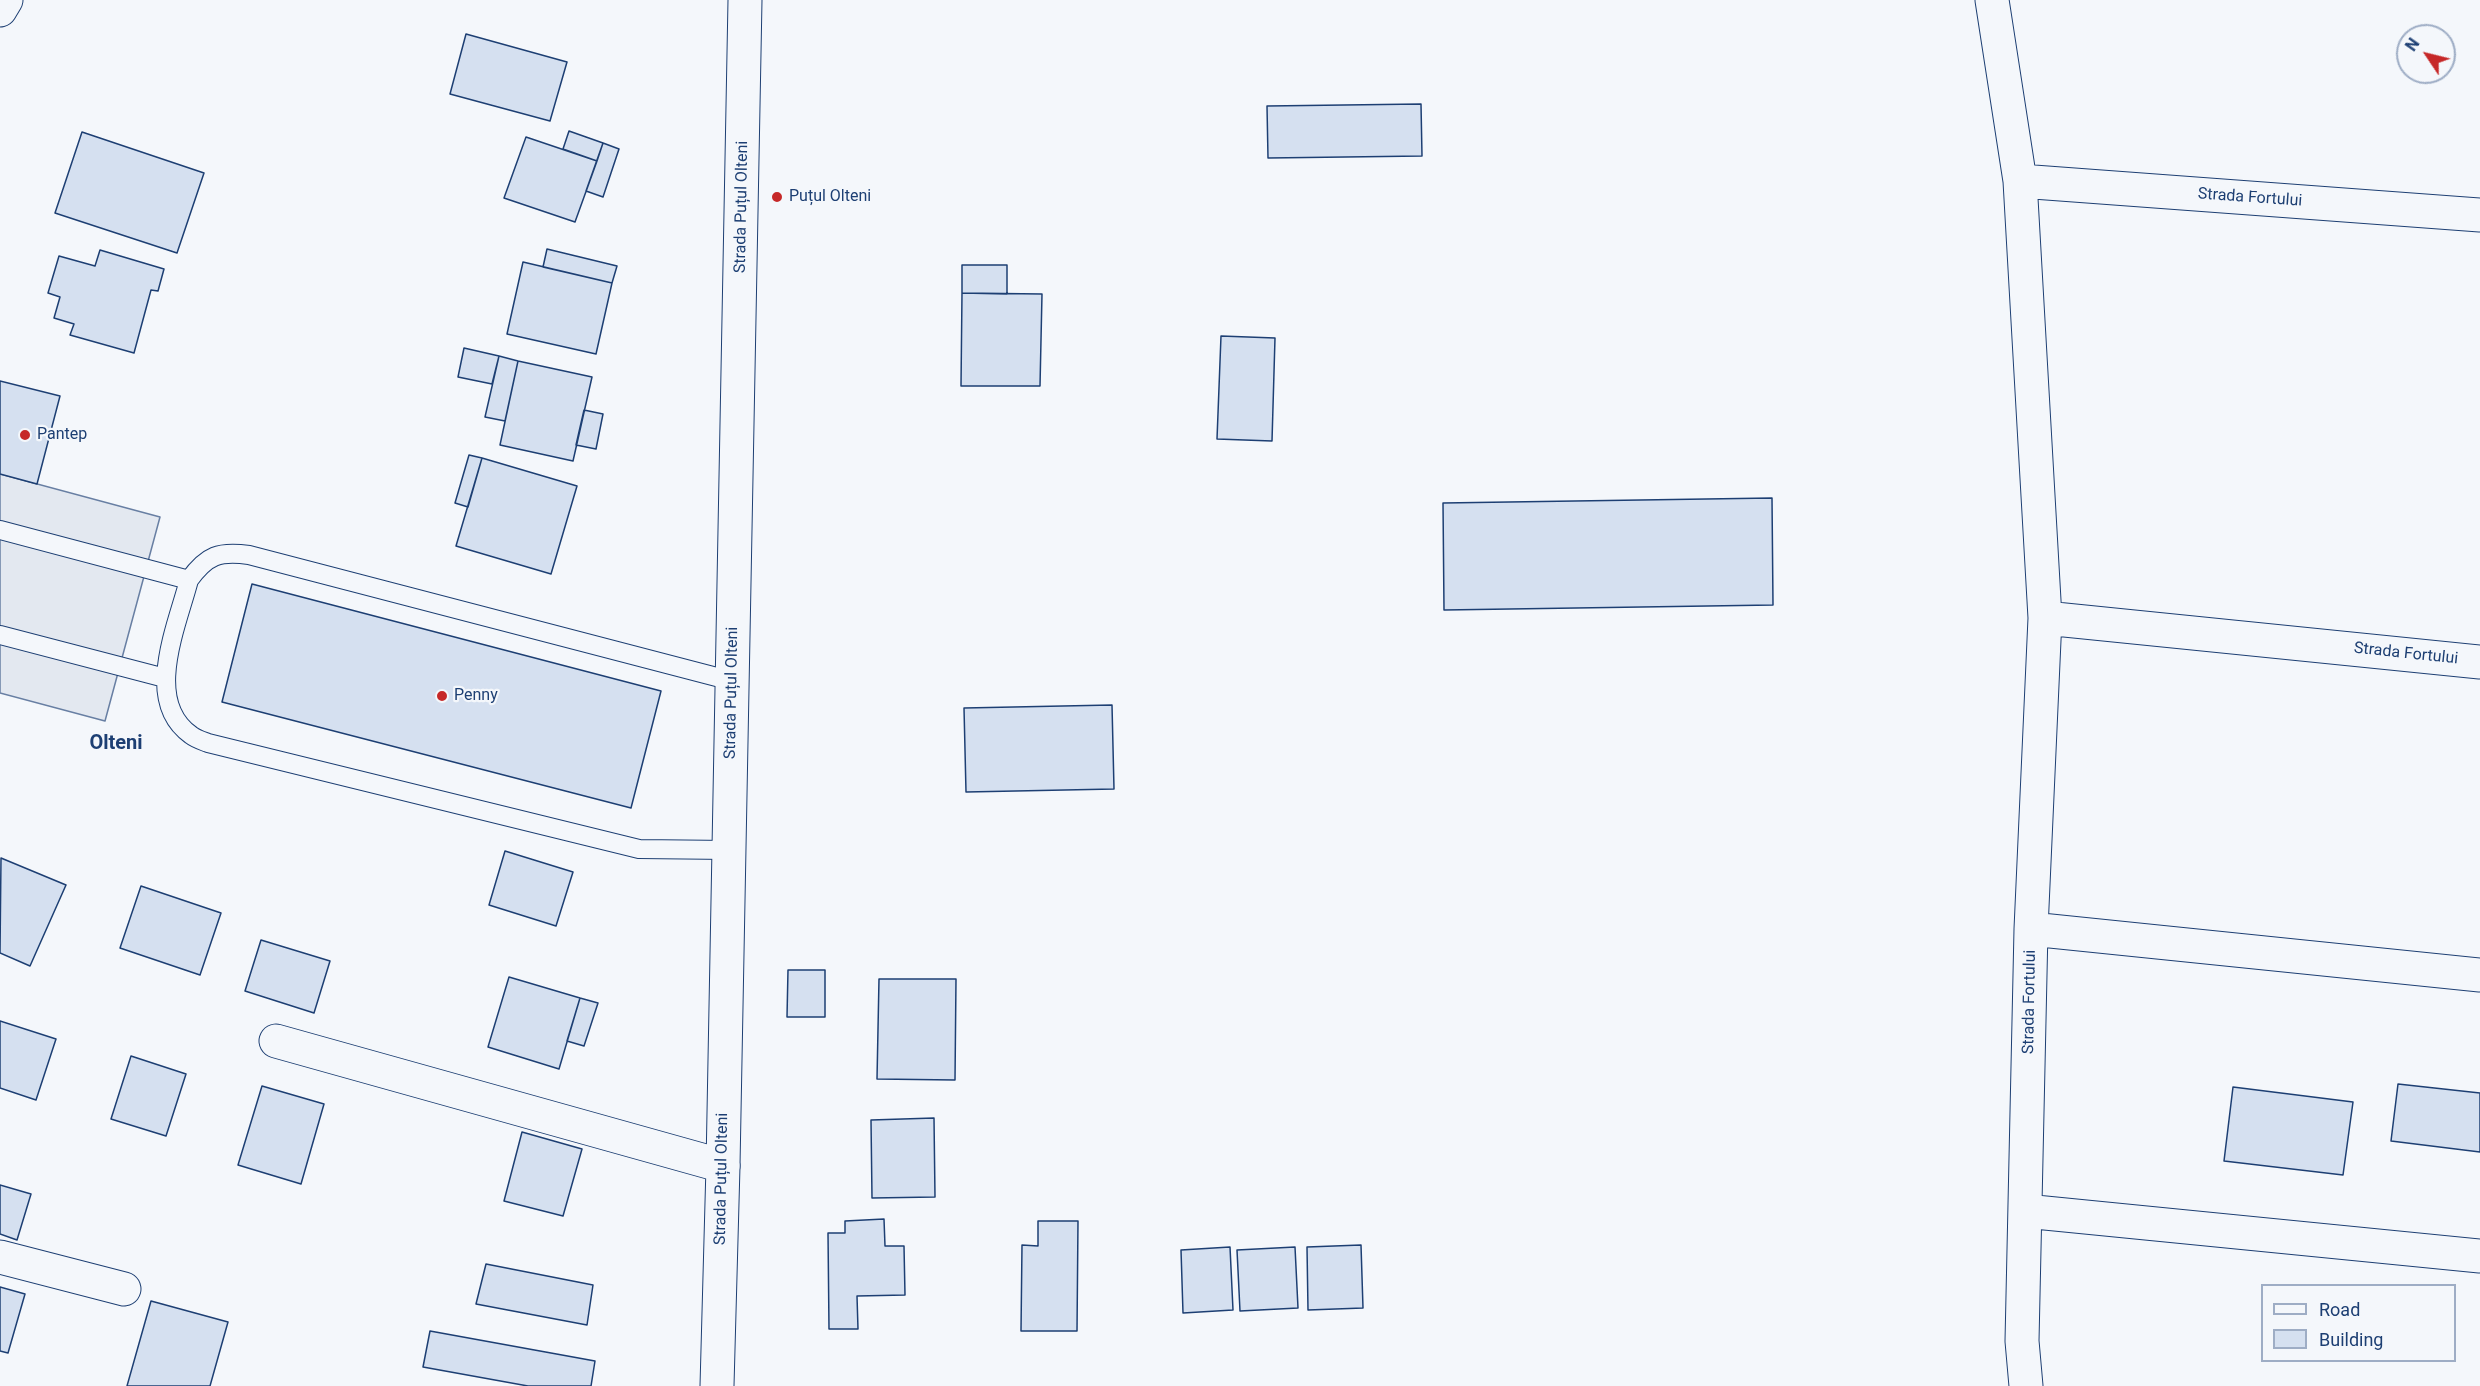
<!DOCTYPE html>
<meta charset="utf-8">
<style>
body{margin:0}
#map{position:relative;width:2480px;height:1386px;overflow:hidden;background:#f4f7fb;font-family:Roboto,sans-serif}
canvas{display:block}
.legend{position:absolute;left:2261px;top:1284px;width:195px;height:78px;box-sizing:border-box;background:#f4f7fb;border:2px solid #9eadc5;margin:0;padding:8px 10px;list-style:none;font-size:18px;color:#1d3f73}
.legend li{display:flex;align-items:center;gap:12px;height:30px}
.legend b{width:30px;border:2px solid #9eadc5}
.north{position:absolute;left:2396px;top:24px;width:60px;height:60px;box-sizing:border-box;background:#f4f7fb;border:2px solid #9eadc5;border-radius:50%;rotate:305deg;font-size:16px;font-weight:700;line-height:24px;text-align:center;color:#1d3f73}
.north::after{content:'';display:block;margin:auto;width:21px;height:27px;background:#c62828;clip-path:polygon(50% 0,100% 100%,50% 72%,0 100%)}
</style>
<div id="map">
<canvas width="2480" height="1386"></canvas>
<ul class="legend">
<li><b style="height:8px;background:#f4f7fb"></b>Road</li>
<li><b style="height:16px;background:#d5e0f0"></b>Building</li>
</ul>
<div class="north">N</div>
</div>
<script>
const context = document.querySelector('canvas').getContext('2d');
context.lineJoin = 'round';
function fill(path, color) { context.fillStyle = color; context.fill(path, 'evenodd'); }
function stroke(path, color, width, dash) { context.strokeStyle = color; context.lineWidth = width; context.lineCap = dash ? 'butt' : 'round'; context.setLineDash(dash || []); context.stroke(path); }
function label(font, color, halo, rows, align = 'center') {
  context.font = font + ' Roboto,sans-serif'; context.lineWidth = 4.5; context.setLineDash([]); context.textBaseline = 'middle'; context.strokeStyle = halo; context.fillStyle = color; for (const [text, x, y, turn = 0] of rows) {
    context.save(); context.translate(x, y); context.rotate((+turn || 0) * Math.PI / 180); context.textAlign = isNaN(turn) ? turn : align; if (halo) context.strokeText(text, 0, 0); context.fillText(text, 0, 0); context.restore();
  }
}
const parking = new Path2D(`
 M0 474 160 517 105 721 0 693Z`);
const building = new Path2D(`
 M466 34 567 62 550 121 450 94Z
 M1421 104 1422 156 1268 158 1267 106Z
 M569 131 603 143 597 161 563 149Z
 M82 132 204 173 177 253 55 213Z
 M526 137 597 161 575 222 504 198Z
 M603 143 619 149 603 197 586 191Z
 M547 249 617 266 612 283 543 267Z
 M100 250 164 269 158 291 151 290 134 353 70 335 74 324 54 318 60 297 48 293 59 256 95 266Z
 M523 262 612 283 596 354 507 334Z
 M962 265H1007V294L962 293Z
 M962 293 1042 294 1040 386H961Z
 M1221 336 1275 338 1272 441 1217 439Z
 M464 348 499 356 492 384 458 377Z
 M499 356 518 361 505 421 485 417Z
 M518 361 592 377 573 461 500 445Z
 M0 381 60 396 37 484 0 474Z
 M584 410 603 414 596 449 576 445Z
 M469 455 482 458 468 507 455 503Z
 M482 458 577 486 551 574 456 546Z
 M1772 498 1773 605 1444 610 1443 503Z
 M252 584 661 691 631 808 222 702Z
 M1112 705 1114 789 966 792 964 708Z
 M505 851 573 872 556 926 489 905Z
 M1 858 66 885 30 966 0 953Z
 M141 886 221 913 200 975 120 948Z
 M261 940 330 961 314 1013 245 991Z
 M788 970H825V1017H787Z
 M509 977 580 998 559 1069 488 1047Z
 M879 979H956L955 1080 877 1079Z
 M580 998 598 1003 584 1046 567 1041Z
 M0 1021 56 1039 36 1100 0 1088Z
 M131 1056 186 1074 166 1136 111 1119Z
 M2398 1084 2480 1093V1152L2391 1141Z
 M262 1086 324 1104 301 1184 238 1165Z
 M2233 1087 2353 1102 2343 1175 2224 1161Z
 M934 1118 935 1197 872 1198 871 1120Z
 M522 1132 582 1149 563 1216 504 1201Z
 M0 1185 31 1194 17 1240 0 1234Z
 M884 1219 885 1246H904L905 1295 857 1296 858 1329H829L828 1233H845V1221Z
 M1038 1221H1078L1077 1331H1021L1022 1245 1038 1246Z
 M1361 1245 1363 1308 1308 1310 1307 1247Z
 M1230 1247 1233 1310 1183 1313 1181 1250Z
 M1295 1247 1298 1308 1240 1311 1237 1250Z
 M486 1264 593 1285 587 1325 476 1304Z
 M0 1287 25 1294 8 1353 0 1351Z
 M151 1301 228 1322 210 1386H127Z
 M430 1331 595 1361 591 1386H528L423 1367Z`);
const service = new Path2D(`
 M0 530 189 580C177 626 143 701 191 735 196 739 203 741 208 743L639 849 729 850
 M189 580C207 555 219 551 249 555L732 681
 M0 635 165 678`);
const minor = new Path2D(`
 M1992 0 2020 181 2045 618 2031 929 2022 1341 2026 1386
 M2020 181 2480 215
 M2045 618 2480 662
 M2031 929 2480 975
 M276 1041 723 1166
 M2025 1211 2480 1256
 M0 1257 124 1289`);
const tertiary = new Path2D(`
 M717 1386 723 1166 745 0`);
const secondary = new Path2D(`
 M0 10 6 0`);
const markers = [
 [777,197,6,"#c62828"],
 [25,435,6,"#c62828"],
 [442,696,6,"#c62828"]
];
const poiNames = [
 ["Puțul Olteni",789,197],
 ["Pantep",37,435],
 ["Penny",454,696]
];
const streetNames = [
 ["Strada Fortului",2250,198,4],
 ["Strada Puțul Olteni",742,207,-89],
 ["Strada Fortului",2406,654,6],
 ["Strada Puțul Olteni",732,693,-89],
 ["Strada Fortului",2030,1002,-89],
 ["Strada Puțul Olteni",722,1179,-89]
];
const quarterNames = [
 ["Olteni",116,744]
];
fill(parking, '#e3e8f0');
stroke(parking, '#687fa3', 1.5);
fill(building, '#d5e0f0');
stroke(building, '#1d3f73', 1.5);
stroke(service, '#1d3f73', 20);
stroke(minor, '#1d3f73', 35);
stroke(tertiary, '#1d3f73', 35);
stroke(secondary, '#1d3f73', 35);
stroke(service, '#f4f7fb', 18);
stroke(minor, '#f4f7fb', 33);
stroke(tertiary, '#f4f7fb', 33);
stroke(secondary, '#f4f7fb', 33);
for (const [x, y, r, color] of markers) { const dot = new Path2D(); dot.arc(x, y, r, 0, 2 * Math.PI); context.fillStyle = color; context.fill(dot); stroke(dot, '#f4f7fb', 2); }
label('16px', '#1d3f73', '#f4f7fb', poiNames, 'left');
label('16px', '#1d3f73', '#f4f7fb', streetNames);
label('bold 20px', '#1d3f73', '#f4f7fb', quarterNames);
</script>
